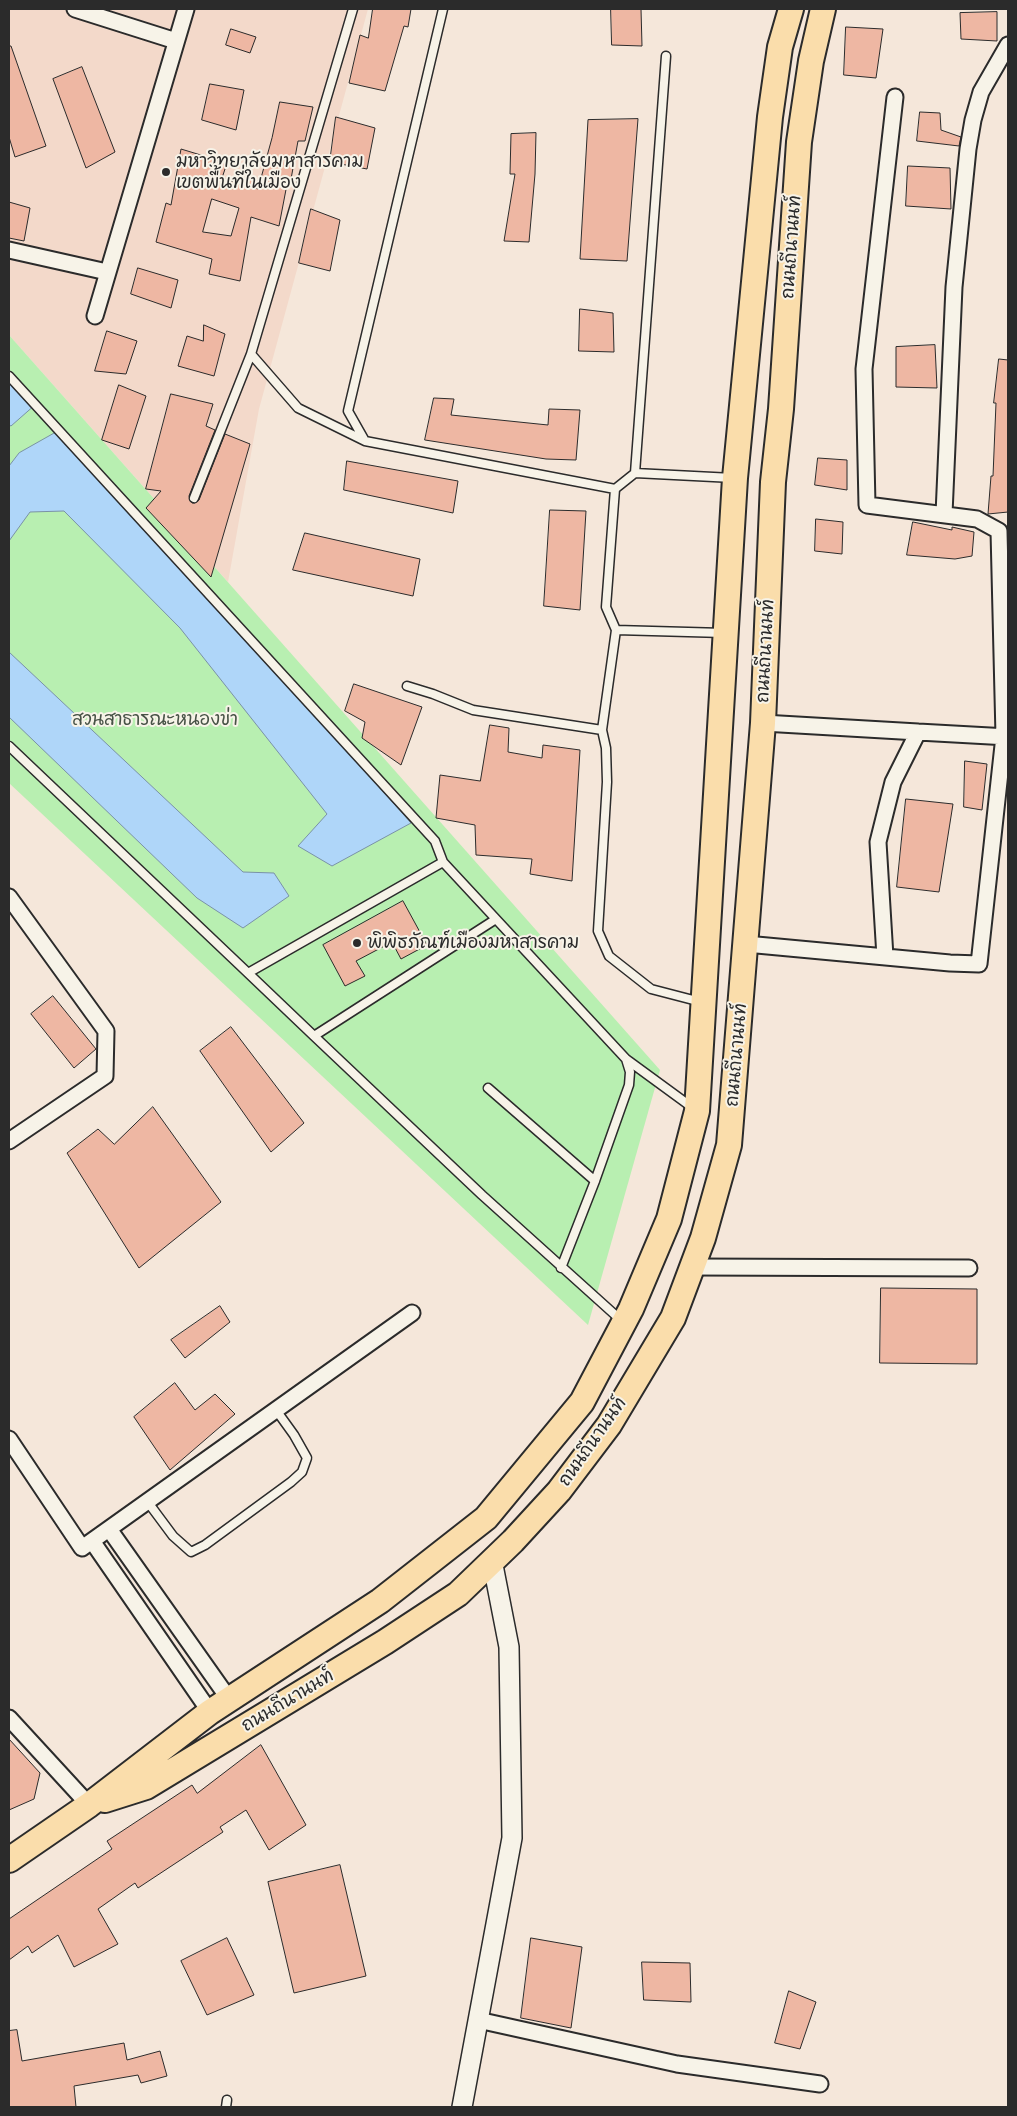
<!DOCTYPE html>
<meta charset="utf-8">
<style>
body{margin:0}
#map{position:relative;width:1017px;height:2116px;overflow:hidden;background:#f5e7da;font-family:"Shantell Sans",sans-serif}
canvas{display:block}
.frame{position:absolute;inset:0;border:10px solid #2b2b2b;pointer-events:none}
</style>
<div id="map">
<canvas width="1017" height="2116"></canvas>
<div class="frame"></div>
</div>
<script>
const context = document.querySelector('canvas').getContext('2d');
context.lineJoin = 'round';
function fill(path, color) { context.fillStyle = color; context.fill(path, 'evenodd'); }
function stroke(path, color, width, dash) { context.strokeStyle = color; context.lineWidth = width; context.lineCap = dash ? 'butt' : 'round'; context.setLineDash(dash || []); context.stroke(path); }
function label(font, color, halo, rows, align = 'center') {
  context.font = font + ' "Shantell Sans","Playpen Sans Thai",sans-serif'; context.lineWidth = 4; context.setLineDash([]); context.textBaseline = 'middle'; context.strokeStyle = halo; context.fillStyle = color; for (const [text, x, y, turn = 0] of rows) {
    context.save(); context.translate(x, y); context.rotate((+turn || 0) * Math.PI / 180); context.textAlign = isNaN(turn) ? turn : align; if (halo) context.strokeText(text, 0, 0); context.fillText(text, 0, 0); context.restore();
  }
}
const built = new Path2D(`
 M9 9H368L259 409 228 582 9 335Z`);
const green = new Path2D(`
 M9 335 660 1070 588 1325 9 783Z`);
const water = new Path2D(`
 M9 375 36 404 11 426 9 425Z
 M62 429 411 823 332 866 298 846 327 814 180 628 64 511 30 512 9 541V466L19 453Z
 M9 652 243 872 274 873 289 896 243 928 197 898 9 717Z`);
const building = new Path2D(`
 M373 9H411L408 27 404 26 385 91 349 83 360 35 368 38Z
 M611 9H641L642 46 612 45Z
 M997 12V41L961 39 960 13Z
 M846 27 883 29 876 78 844 75Z
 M231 29 256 37 250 53 226 45Z
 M9 46H11L46 146 15 157 9 137Z
 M82 67 115 152 86 168 53 79Z
 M210 84 244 90 236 130 202 120Z
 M280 102 313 107 305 141H298L291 179H288L279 226 251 217 240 281 209 274 212 259 156 242 166 203 171 205 181 149 227 163 222 178 246 186 248 178 257 180 256 188 258 189 272 138ZM212 199 239 208 231 236 203 232Z
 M920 112 940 113 941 130 961 137 959 146 917 141Z
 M336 117 375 128 367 169 330 162Z
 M638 119 627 261 580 259 588 120Z
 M536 133 535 174 529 242 504 241 515 174H510L511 134Z
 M908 166 950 168 951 209 906 206Z
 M9 202 30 208 24 241 9 238Z
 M311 209 340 220 330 271 299 263Z
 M138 268 178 280 171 308 131 294Z
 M580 309 613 313 614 352 579 351Z
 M204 325 225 334 214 376 178 366 187 336 203 341Z
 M107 331 137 341 126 374 95 371Z
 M935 345 937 388 896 387V347Z
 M999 359 1008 360V512L988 514 991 476H993L996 403H994Z
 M119 385 146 396 129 449 102 440Z
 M171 394 213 404 206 426 215 430 189 496 192 503H195L199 500 225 434 250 444 211 577 146 508 161 491 146 489Z
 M434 398 454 399 451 415 548 425 549 409 580 410 576 460 546 459 425 440Z
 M818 458 847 460V490L815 485Z
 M347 461 458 481 453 513 344 490Z
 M550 510 586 511 580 610 544 606Z
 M816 519 843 522 842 554 815 551Z
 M913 522 952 530V527L974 532 972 556 955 559 907 555Z
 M305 533 420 559 413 596 293 570Z
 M354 684 422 707 401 765 362 738 365 722 345 711Z
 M490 725 509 728 508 752 542 758 543 745 580 750 572 881 530 874 532 859 476 855 475 825 436 818 440 775 480 781Z
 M965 761 987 764 982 810 964 807Z
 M906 799 953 804 939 892 897 887Z
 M403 901 427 945 401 959 392 942 356 961 365 976 345 986 323 945Z
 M53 996 96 1049 74 1068 31 1014Z
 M231 1027 304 1123 271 1152 200 1051Z
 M153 1107 221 1202 139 1268 67 1153 98 1129 114 1144Z
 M881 1288 977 1289V1364L880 1363Z
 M220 1306 230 1322 185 1358 171 1340Z
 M175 1383 195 1410 215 1394 235 1414 170 1470 134 1417Z
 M9 1739 40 1773 34 1799 9 1810Z
 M261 1745 306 1825 269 1850 246 1810 220 1827 223 1832 138 1888 135 1883 98 1909 118 1944 74 1967 58 1935 32 1953 28 1946 9 1960V1919L112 1849 107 1841 192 1785 197 1793Z
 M340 1865 366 1976 294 1993 268 1882Z
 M227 1938 254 1995 207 2015 181 1961Z
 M531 1938 582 1947 571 2028 521 2018Z
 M642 1962 690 1963 691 2002 644 2000Z
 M789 1991 816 2002 800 2049 775 2043Z
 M17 2030 22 2061 124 2043 127 2060 160 2051 167 2076 141 2083 138 2075 74 2086 76 2107H9V2031Z`);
const service = new Path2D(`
 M353 9 251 354 298 408 365 441
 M443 9 348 411 365 441 615 489
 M666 56 635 473 615 489 606 607 616 630 724 633
 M9 376 435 841 443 862
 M635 473 733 478
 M194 498 251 354
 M616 630 602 730 606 748 607 782 598 931 609 956 651 989 701 1002
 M407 686 433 694 473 710 602 730
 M9 746 248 973
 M496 919 314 1036 482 1195 623 1322
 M314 1036 248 973 443 862 626 1059 630 1072 629 1085 595 1181 561 1268
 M626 1059 693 1108
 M488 1088 595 1181
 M147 1501 173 1536 191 1552 205 1545 291 1482 302 1472 307 1458 294 1435 276 1410
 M226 2107 227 2100`);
const minor = new Path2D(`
 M75 9 176 41
 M9 250 107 272
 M95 316 186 9
 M944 514 954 287 968 149 973 120 981 92 1008 45
 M763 723 918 732
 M9 897 106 1031 105 1076 9 1141
 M746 944 950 963 979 964 1004 736 999 531 977 519 867 505 864 369 895 97
 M885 957 878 842 893 782 918 732 1008 737
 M692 1267 969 1268
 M9 1439 82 1548 412 1313
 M109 1529 229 1699
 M92 1541 210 1712
 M9 1718 89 1805
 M478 2020 677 2064 820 2084`);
const tertiary = new Path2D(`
 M462 2107 512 1838 509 1647 492 1560`);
const primary = new Path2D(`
 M105 1800 146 1787 385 1642 458 1594 513 1541 559 1491 609 1425 673 1318 703 1238 729 1145 763 723 773 482 781 409 799 142 811 61 823 9
 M9 1860 89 1805 210 1712 380 1601 486 1518 582 1402 631 1309 669 1219 697 1111 735 478 770 117 780 47 791 9`);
const markers = [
 [166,172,5,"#2b2b2b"],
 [357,943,5,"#2b2b2b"]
];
const poiNames = [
 ["มหาวิทยาลัยมหาสารคาม",176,162],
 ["เขตพื้นที่ในเมือง",176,183],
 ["พิพิธภัณฑ์เมืองมหาสารคาม",367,943]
];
const streetNames = [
 ["ถนนถีนานนท์",792,247,-86],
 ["ถนนถีนานนท์",766,651,-87],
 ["ถนนถีนานนท์",737,1055,-85],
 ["ถนนถีนานนท์",593,1442,-55],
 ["ถนนถีนานนท์",288,1701,-31]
];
const parkNames = [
 ["สวนสาธารณะหนองข่า",155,720]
];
fill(built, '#f3d9ca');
fill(green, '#b8efb1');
fill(water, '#afd6f9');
stroke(water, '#7a92a7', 1);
fill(building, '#eeb7a3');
stroke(building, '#2b2b2b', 1);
stroke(service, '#2b2b2b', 11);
stroke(minor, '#2b2b2b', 19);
stroke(tertiary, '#2b2b2b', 22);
stroke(primary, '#2b2b2b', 28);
stroke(service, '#f7f3e8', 8);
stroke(minor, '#f7f3e8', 15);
stroke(tertiary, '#f7f3e8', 19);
stroke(primary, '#faddab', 24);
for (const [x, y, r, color] of markers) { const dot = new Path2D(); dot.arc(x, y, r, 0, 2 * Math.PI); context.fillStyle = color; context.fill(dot); stroke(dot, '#f7f3e8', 2); }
label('18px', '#2b2b2b', '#f7f3e8', poiNames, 'left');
label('18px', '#2b2b2b', '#f7f3e8', streetNames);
label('18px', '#475246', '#f7f3e8', parkNames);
</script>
